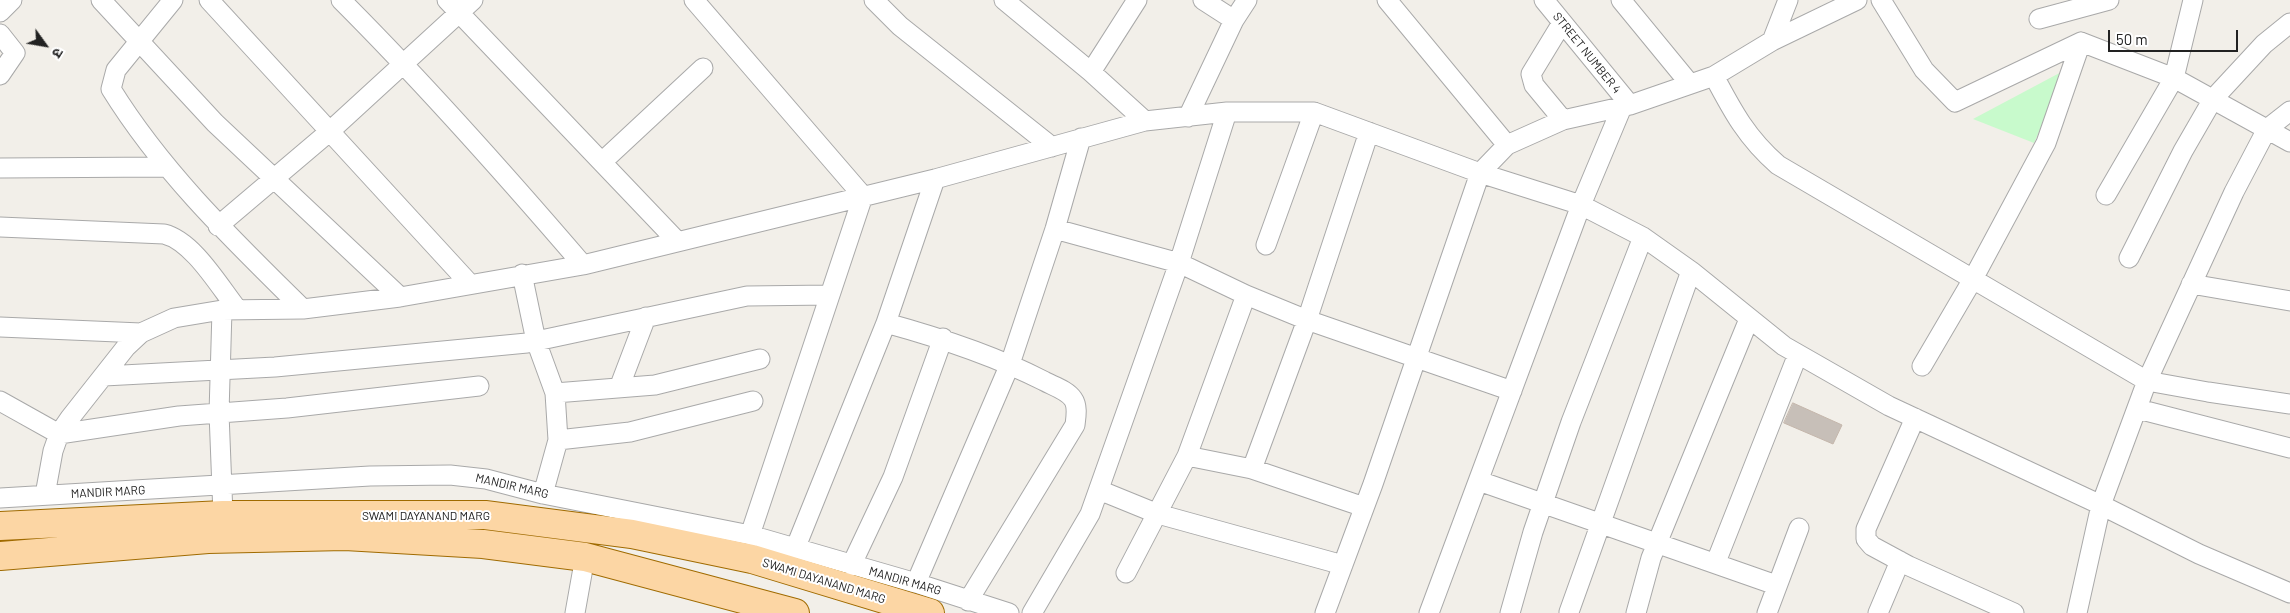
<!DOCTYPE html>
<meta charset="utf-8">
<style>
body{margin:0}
#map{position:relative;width:2290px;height:613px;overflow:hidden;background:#f2efe9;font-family:Barlow,"Noto Sans Devanagari",sans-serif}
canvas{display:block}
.north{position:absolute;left:20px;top:20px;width:50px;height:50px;-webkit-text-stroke:4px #fff;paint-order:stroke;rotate:122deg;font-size:14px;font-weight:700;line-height:20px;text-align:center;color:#222}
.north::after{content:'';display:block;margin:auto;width:18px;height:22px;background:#222;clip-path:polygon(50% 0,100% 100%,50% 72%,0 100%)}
.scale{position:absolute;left:2108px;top:30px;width:130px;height:22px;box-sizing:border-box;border:2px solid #222;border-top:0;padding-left:6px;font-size:15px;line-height:18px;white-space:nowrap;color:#222;-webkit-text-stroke:4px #fff;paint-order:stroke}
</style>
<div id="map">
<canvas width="2290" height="613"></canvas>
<div class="north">उ</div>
<div class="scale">50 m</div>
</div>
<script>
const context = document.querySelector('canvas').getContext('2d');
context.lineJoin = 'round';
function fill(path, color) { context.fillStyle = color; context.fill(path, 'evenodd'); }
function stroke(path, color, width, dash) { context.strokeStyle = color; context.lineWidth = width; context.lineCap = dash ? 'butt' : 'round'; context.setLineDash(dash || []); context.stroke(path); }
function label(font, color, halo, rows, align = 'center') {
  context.font = font + ' Barlow,sans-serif'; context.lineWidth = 4; context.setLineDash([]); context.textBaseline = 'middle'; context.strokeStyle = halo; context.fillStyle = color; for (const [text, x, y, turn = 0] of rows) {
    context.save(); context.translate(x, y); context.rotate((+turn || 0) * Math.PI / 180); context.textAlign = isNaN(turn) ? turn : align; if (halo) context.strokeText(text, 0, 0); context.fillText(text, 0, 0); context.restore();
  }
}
const park = new Path2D(`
 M2067 69 2034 143 1973 119Z`);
const building = new Path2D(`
 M1793 403 1842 425 1833 444 1784 423Z`);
const minor = new Path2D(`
 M101 0 215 123 400 297
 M173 0 116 70 111 89C163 173 233 240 303 309
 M209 0 469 283
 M341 0C425 84 504 173 583 265
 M447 0 677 241
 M694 0 863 196 750 535
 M874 0 900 26 1052 147
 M1004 0 1091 72 1145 121
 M1203 0 1234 20
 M1387 0 1507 145
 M1544 0 1630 105
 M1621 0 1690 84
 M1881 0 1924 70 1955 102 2081 42 2174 78 2290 142
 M0 12 12 0
 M2039 19 2109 0
 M1562 23 1531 74 1534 85 1563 120
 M0 34 15 53 0 75
 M1772 41 1788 0
 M1091 72 1137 0
 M1714 76C1733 112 1747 138 1778 165L2147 381 2208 392 2290 404
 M1188 117 1234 20 1247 0
 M602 162 703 68
 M0 168 166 167
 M2106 195 2174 78 2193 0
 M218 226 329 132 473 0
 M0 227 164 234C193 241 219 286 238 310
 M1055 229 1179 263 1246 295 1307 320 1512 391
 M1266 245 1314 112
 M2129 258 2183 151 2213 99 2264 44 2290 23
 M522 274 536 341 555 393 558 440 543 494
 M2191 284 2290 301
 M222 310 219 413 223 515
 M886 323C941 338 993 355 1044 381 1053 386 1067 390 1073 399 1078 406 1076 417 1075 425L968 601
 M0 327 141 333
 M1922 366 1973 279 2046 143 2081 42
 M104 376 275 367 527 343 747 296 830 295
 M619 388 646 317
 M555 393 655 385 760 359
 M0 401 59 434 179 416 287 408 479 386
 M2138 409 2290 448
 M1915 418 1866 529V539L1872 546 1909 566 2014 613
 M558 440 630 432 753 401
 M1187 456 1252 469 1364 507
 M1252 469 1307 320 1369 132
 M1479 481 1776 585
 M1099 490 1158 514 1343 565
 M45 495 53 451 59 434 70 418 126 347 141 333 174 318 222 310 303 309 400 297 583 265 935 179 1145 121 1227 112H1314L1480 173 1581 205 1643 237 1691 271 1784 346 1889 406 2101 505 2199 554 2290 593
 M0 498 370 476 450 475 486 479 543 494 750 535 916 583 1009 613
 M795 549 886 323 935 179
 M1716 562 1798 354
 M851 566 893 477 943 338
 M1126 573 1187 456 1246 295
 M916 583 1010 364 1055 229 1081 138
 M1569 612 1691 271
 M575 613 585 557
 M1032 613 1090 514 1179 263 1227 112
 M1325 613 1373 484 1480 173 1507 145 1563 120 1630 105 1714 76 1772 41 1857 0
 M1429 613 1581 205 1622 107
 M1510 613 1533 532 1571 422 1643 237
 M1636 613 1651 558 1749 319
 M1767 613 1799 528
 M1878 613 1900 561
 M2077 613 2101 505 2147 381 2234 192 2267 129 2290 111`);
const primary = new Path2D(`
 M0 526 223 515H485L632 534 752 559 930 613
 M0 556 208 539 345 536 483 544 585 557 795 613`);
const streetNames = [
 ["STREET NUMBER 4",1587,53,51],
 ["MANDIR MARG",512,486,13],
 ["MANDIR MARG",108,492,-3],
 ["SWAMI DAYANAND MARG",426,516],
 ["SWAMI DAYANAND MARG",824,581,17],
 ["MANDIR MARG",905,581,16]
];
fill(park, '#c8facc');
fill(building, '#c7bfb8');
stroke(building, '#c4b6ab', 1);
stroke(minor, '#a9a9a9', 21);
stroke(primary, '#a06b00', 30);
stroke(minor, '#fff', 19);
stroke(primary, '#fcd6a4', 28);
label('12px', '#222', '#fff', streetNames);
</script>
